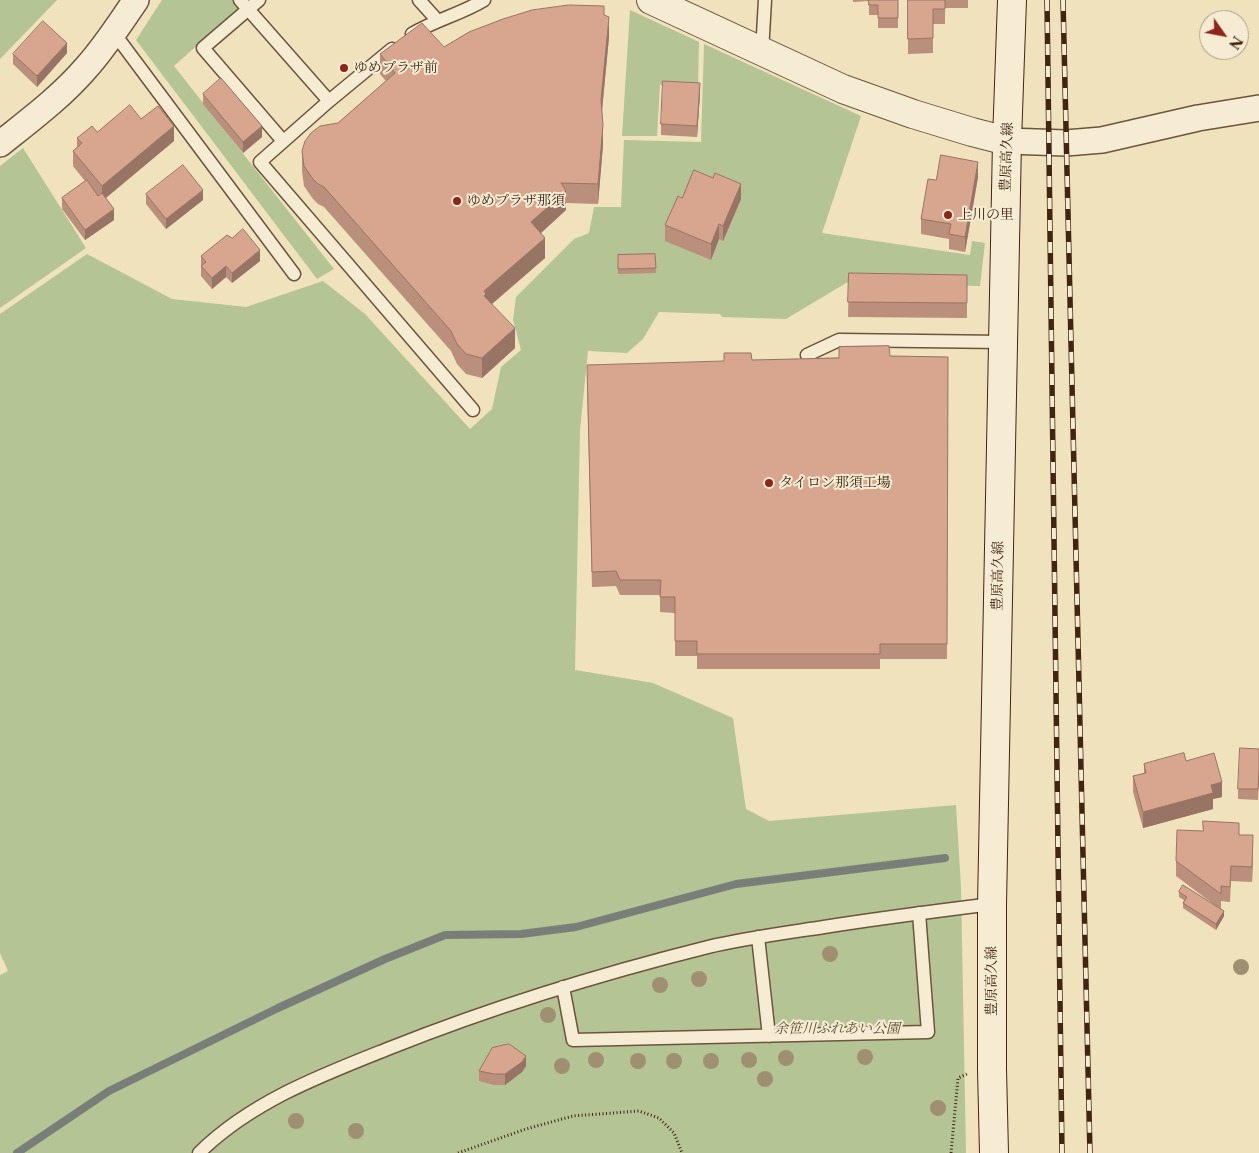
<!DOCTYPE html>
<meta charset="utf-8">
<style>
body{margin:0}
#map{position:relative;width:1259px;height:1153px;overflow:hidden;background:#efe2bc;font-family:"Libre Caslon Text",serif}
canvas{display:block}
.north{position:absolute;left:1199px;top:10px;width:50px;height:50px;box-sizing:border-box;background:#f5ecd3;border:1px solid #ad9c86;border-radius:50%;rotate:123deg;font-size:14px;font-weight:700;line-height:20px;text-align:center;color:#402513}
.north::after{content:'';display:block;margin:auto;width:18px;height:22px;background:#8f2418;clip-path:polygon(50% 0,100% 100%,50% 72%,0 100%)}
</style>
<div id="map">
<canvas width="1259" height="1153"></canvas>
<div class="north">N</div>
</div>
<script>
const context = document.querySelector('canvas').getContext('2d');
context.lineJoin = 'round';
function fill(path, color) { context.fillStyle = color; context.fill(path, 'evenodd'); }
function stroke(path, color, width, dash) { context.strokeStyle = color; context.lineWidth = width; context.lineCap = dash ? 'butt' : 'round'; context.setLineDash(dash || []); context.stroke(path); }
function label(font, color, halo, rows, align = 'center') {
  context.font = font + ' "Libre Caslon Text","Noto Serif JP",serif'; context.lineWidth = 4; context.setLineDash([]); context.textBaseline = 'middle'; context.strokeStyle = halo; context.fillStyle = color; for (const [text, x, y, turn = 0] of rows) {
    context.save(); context.translate(x, y); context.rotate((+turn || 0) * Math.PI / 180); context.textAlign = isNaN(turn) ? turn : align; if (halo) context.strokeText(text, 0, 0); context.fillText(text, 0, 0); context.restore();
  }
}
const green = new Path2D(`
 M0 0H57L0 59Z
 M162 0H248L174 66 334 269 317 279 136 40Z
 M630 10 699 42 698 88 660 85 657 136H622Z
 M704 44 861 116 822 233 970 255 972 241 985 243 980 286 846 283 786 319 722 317 720 314 659 312 643 339 627 353 588 351 580 430 575 670 653 683 733 718 746 809 769 821 956 805 961 887 966 1153H0V975L8 971 0 953V314L87 254 172 299 246 307 323 281 365 314 470 429 492 409 501 367 521 350 513 320 516 297 574 239 589 233 594 207H621L624 140 701 142Z
 M23 148 86 248 0 308V166Z`);
const stream = new Path2D(`
 M17 1153 109 1091 278 1008 385 959 445 935 521 934 576 927 736 884 945 858`);
const path = new Path2D(`
 M458 1153 526 1129 573 1116 639 1111 659 1118 674 1133 682 1153
 M951 1153 958 1078 967 1074`);
const service = new Path2D(`
 M240 0 329 101
 M259 0 203 48 283 141
 M419 0 437 20
 M114 33 294 274
 M412 34C435 20 461 14 484 0
 M392 49 329 101 260 162 473 410
 M762 52 765 0
 M807 355 839 340 1003 342
 M758 937 769 1036
 M563 987 573 1040 928 1032 919 913
 M199 1153C252 1101 322 1075 390 1048 493 1007 600 974 708 947 746 938 785 933 824 927 880 918 936 911 992 904`);
const minor = new Path2D(`
 M1007 141 1066 143 1102 140 1198 118 1259 108
 M0 144C30 120 61 97 86 68 105 47 120 23 136 0`);
const tertiary = new Path2D(`
 M651 0 843 89 913 114 972 132 1007 141`);
const secondary = new Path2D(`
 M994 1153 992 1069V904L1007 141 1012 0`);
const rail = new Path2D(`
 M1047 0 1062 1153
 M1063 0 1090 1153`);
const trees = [
 [830,954],
 [1241,967],
 [699,979],
 [660,985],
 [548,1015],
 [865,1057],
 [786,1058],
 [596,1060],
 [749,1060],
 [638,1061],
 [674,1061],
 [711,1061],
 [562,1066],
 [765,1079],
 [938,1108],
 [296,1121],
 [356,1131]
];
const wall = new Path2D(`
 M853 0H898V28H878V15H869V1L853 2Z
 M908 0H968V8H945V24H933V53L908 54Z
 M604 15 609 37 602 111 603 145 598 204 566 203V210L541 233 545 258 492 304 515 348 482 378 466 374 457 364 451 351 324 207 318 204 313 199 304 186 302 171V151L338 123 386 81 380 74V54L444 47Z
 M67 53 37 87 13 64V54Z
 M203 94 262 137 243 153 203 104Z
 M700 94 697 137 661 135V124Z
 M141 119 174 141 106 198 114 220 85 240 62 209V198L85 181 73 166V151L77 147V138Z
 M978 177 965 252 949 249V239L921 234V219L936 180Z
 M146 194 203 200 166 229 146 204Z
 M682 198 741 199 723 241 719 239 711 260 665 241V225Z
 M655 254 656 273 618 274V255Z
 M201 256 260 261 232 283 226 277 212 289 201 276Z
 M849 273 967 275V318L848 317Z
 M890 356 948 357 947 659H880V669H697V656H675V613L660 612V595H620L616 586 592 587 587 380 752 360Z
 M1259 749V780L1258 800 1238 799V789Z
 M1186 761 1222 797 1213 799V809L1143 828 1133 792V776L1144 773V764Z
 M1203 831 1239 835 1253 850 1252 882 1231 881 1230 902 1221 901V909L1224 916 1216 930 1183 908V903L1184 900 1179 897V892L1216 906 1176 876V861Z
 M526 1066 522 1072 505 1085H494L479 1081V1071Z`);
const shadedWall = new Path2D(`
 M609 17V37L601 120V100Z
 M67 43V53L37 87V76Z
 M700 83V94L697 137V126Z
 M603 125V145L598 204V184Z
 M174 126V141L102 201V186Z
 M262 126V137L243 153V142Z
 M978 162V177L965 252V237Z
 M741 184V199L723 241V226Z
 M203 190V200L166 229V219Z
 M566 191V210L531 242V222Z
 M114 209V220L85 240V230Z
 M719 224V239L711 260V244Z
 M545 238V258L486 309 484 291Z
 M260 250V261L232 283V273Z
 M226 266V277L212 289V278Z
 M515 328V348L482 378V358Z
 M1222 782V797L1213 799V809L1143 828V812L1211 785Z
 M1253 835V850L1252 882V867Z
 M1224 911V916L1216 930V924Z
 M526 1056V1066L522 1072 505 1085V1074Z`);
const building = new Path2D(`
 M869 0H898V18H878V5H869Z
 M908 0H945V9H933V38L908 39Z
 M569 5 604 6V15L609 17 601 100 603 125 598 184 561 183 566 191 531 222 545 238 484 291 486 294 484 296 515 328 482 358 466 354 457 344 451 331 324 187 318 184 313 179 304 166 302 151 305 141 311 133 320 126 338 123 395 73 380 54 422 23 444 47 469 32 503 19 532 10Z
 M43 21 67 43 37 76 13 54Z
 M221 78 262 126 243 142 203 94Z
 M663 81 700 83 697 126 661 124Z
 M130 105 141 119 158 106 174 126 102 186 73 151 82 143 77 138 92 126 97 132Z
 M941 155 978 162 965 237 949 234 951 224 921 219 928 179 936 180Z
 M183 165 203 190 166 219 146 194Z
 M694 170 713 178 715 173 741 184 723 226 719 224 711 244 665 225 678 196 682 198Z
 M87 180 98 196 102 193 114 209 85 230 62 198Z
 M243 229 260 250 232 273 226 266 212 278 201 266 206 262 201 256 227 235 232 238Z
 M655 254 656 268 618 269V255Z
 M849 273 967 275V303L848 302Z
 M889 346 890 356 948 357 947 644H880V654H697V641H675V597H660L661 580H620L616 571 592 572 587 365 724 361V353H751L752 360 839 358V347Z
 M1240 748 1259 749V770L1258 789H1238Z
 M1184 753 1186 761 1214 753 1222 782 1211 785 1213 793 1143 812 1133 776 1146 773 1144 764Z
 M1203 821 1239 823V835H1253L1252 867 1231 866 1230 887 1221 886V894L1176 861 1177 830 1203 831Z
 M1183 885 1224 911 1216 924 1183 903 1187 897 1179 892Z
 M509 1044 526 1056 522 1062 505 1074H494L479 1071 492 1048Z`);
const markers = [
 [344,68,5,"#8f2418"],
 [457,201,5,"#8f2418"],
 [948,215,5,"#8f2418"],
 [769,483,5,"#8f2418"]
];
const poiNames = [
 ["ゆめプラザ前",354,68],
 ["ゆめプラザ那須",467,201],
 ["上川の里",958,215],
 ["タイロン那須工場",779,483]
];
const streetNames = [
 ["豊原高久線",1007,157,-88],
 ["豊原高久線",998,576,-89],
 ["豊原高久線",992,981,-90]
];
const parkNames = [
 ["余笹川ふれあい公園",837,1029]
];
fill(green, '#b5c494');
stroke(stream, '#797f78', 8);
stroke(service, '#6c543d', 15);
stroke(minor, '#6c543d', 28);
stroke(tertiary, '#6c543d', 30);
stroke(secondary, '#402513', 30);
stroke(path, '#402513', 3, [1, 2.5]);
stroke(service, '#f5ecd3', 12);
stroke(minor, '#f5ecd3', 25);
stroke(tertiary, '#f5ecd3', 28);
stroke(secondary, '#f5ecd3', 28);
stroke(rail, '#402513', 5.5);
stroke(rail, '#f5ecd3', 4, [11]);
context.fillStyle = '#9f9071';
for (const [x, y] of trees) { context.beginPath(); context.arc(x, y, 8, 0, 2 * Math.PI); context.fill(); }
fill(wall, '#ba8f7b');
fill(shadedWall, '#977464');
fill(building, '#d8a68f');
stroke(building, '#977464', 1);
for (const [x, y, r, color] of markers) { const dot = new Path2D(); dot.arc(x, y, r, 0, 2 * Math.PI); context.fillStyle = color; context.fill(dot); stroke(dot, '#f5ecd3', 2); }
label('14px', '#402513', '#f5ecd3', poiNames, 'left');
label('14px', '#402513', '#f5ecd3', streetNames);
label('italic 14px', '#5d4d33', '#f5ecd3', parkNames);
</script>
